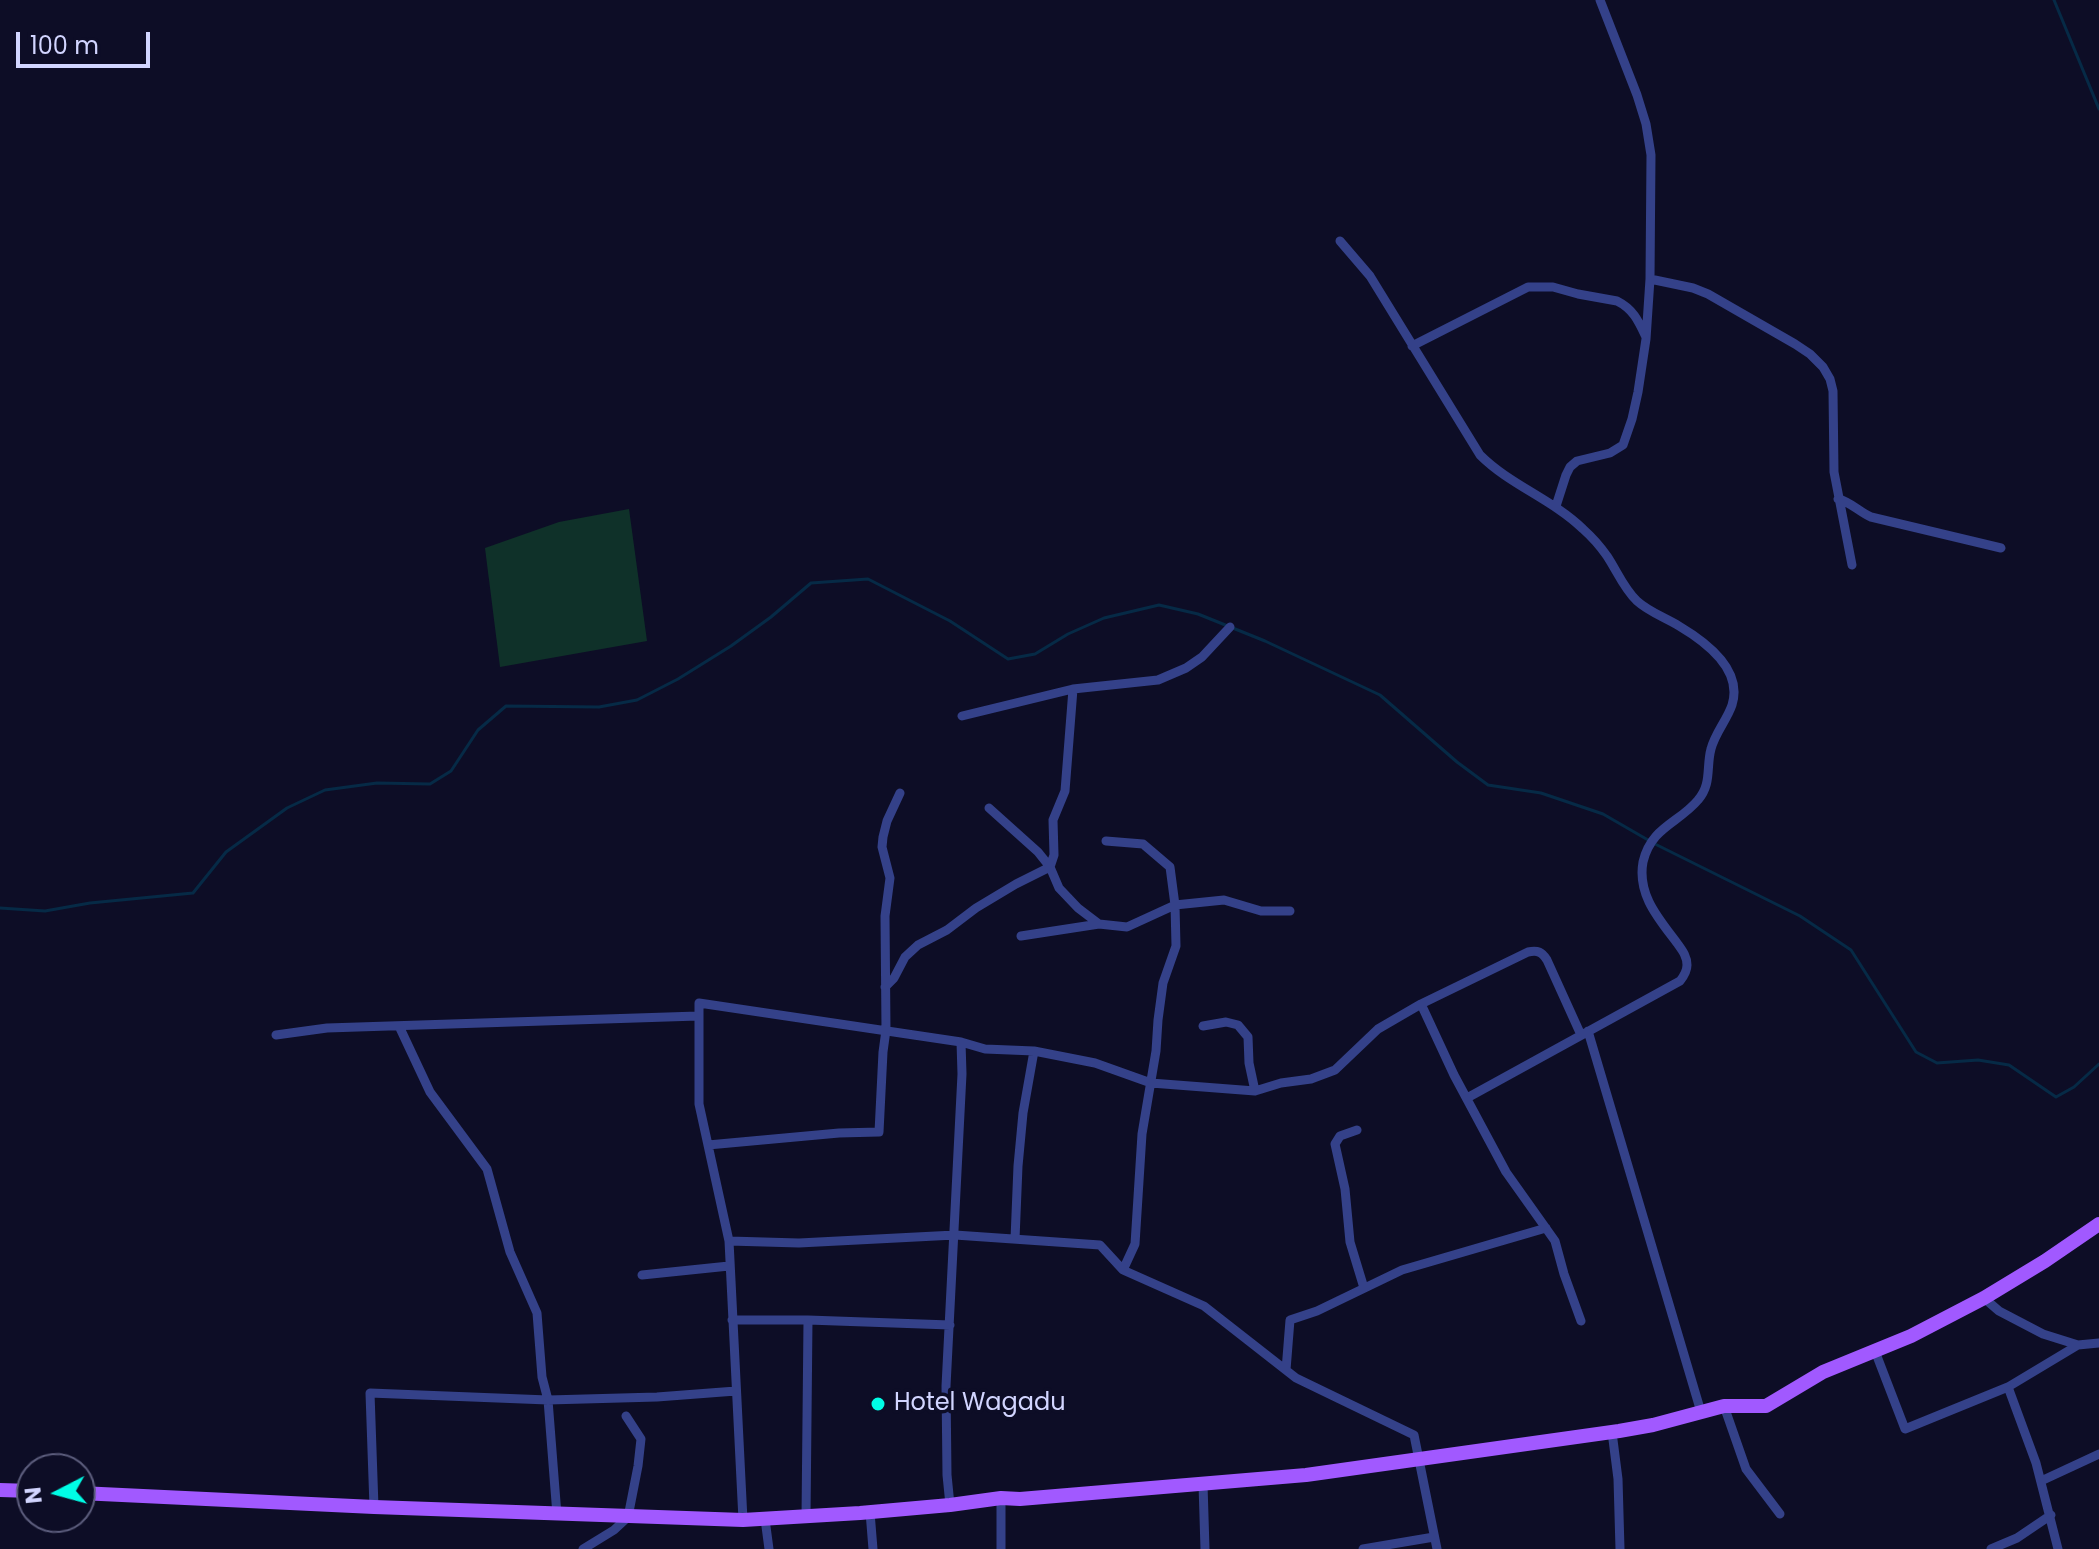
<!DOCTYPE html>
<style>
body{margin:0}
#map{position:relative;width:2099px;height:1549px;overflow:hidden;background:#0d0d26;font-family:Poppins,sans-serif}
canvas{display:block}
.north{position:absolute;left:16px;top:1453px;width:80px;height:80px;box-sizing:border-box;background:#0d0d26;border:2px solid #5c5d7d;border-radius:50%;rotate:264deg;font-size:22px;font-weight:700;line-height:32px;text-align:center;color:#d2d5ff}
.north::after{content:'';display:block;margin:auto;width:28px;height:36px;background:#00fde6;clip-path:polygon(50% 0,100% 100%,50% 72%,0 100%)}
.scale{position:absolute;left:16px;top:32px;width:134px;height:36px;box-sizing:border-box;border:4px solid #d2d5ff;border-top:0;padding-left:10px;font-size:24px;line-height:28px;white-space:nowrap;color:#d2d5ff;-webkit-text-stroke:6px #0d0d26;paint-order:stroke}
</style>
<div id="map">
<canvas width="2099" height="1549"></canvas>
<div class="north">N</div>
<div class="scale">100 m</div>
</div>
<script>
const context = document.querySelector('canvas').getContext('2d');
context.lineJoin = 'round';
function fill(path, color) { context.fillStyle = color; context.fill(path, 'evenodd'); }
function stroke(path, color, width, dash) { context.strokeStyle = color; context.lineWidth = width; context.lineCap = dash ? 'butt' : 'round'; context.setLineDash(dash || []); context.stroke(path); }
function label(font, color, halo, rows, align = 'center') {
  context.font = font + ' Poppins,sans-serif'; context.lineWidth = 7; context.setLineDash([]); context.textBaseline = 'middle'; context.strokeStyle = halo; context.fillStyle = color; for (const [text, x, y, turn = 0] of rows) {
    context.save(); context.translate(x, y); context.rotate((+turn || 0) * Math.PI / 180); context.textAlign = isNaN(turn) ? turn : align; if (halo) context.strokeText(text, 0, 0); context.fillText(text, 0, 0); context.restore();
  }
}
const green = new Path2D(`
 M629 509 647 641 500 667 485 548 559 522Z`);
const stream = new Path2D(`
 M2054 0 2099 109
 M0 908 45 911 90 903 193 893 226 852 287 808 325 790 377 783 430 784 451 771 478 730 506 706 599 707 637 700 678 679 731 646 771 617 811 583 868 579 950 621 1008 659 1035 654 1068 634 1104 618 1159 605 1198 614 1265 641 1380 695 1457 762 1488 785 1541 793 1603 814 1655 844 1800 916 1851 950 1916 1052 1937 1063 1978 1060 2009 1065 2056 1097 2074 1087 2099 1064`);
const minor = new Path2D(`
 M1340 241 1370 276 1480 455C1510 485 1552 499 1583 529 1592 537 1600 546 1607 556 1617 571 1624 589 1637 601 1649 612 1666 618 1679 626 1706 642 1743 670 1732 705 1727 720 1715 733 1711 749 1706 767 1712 784 1698 800 1679 823 1651 827 1643 862 1637 895 1659 919 1677 943 1682 950 1687 956 1687 965 1687 971 1684 976 1680 981L1467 1098
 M1650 279 1693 288 1708 294 1795 344 1810 354 1823 367 1830 379 1833 391 1834 472 1852 565
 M1412 346 1528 287H1553L1578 294 1617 301C1633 309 1638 320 1646 337
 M1838 499C1851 502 1859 512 1871 517L2001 548
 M1556 506 1566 475 1570 467 1577 461 1610 453 1623 445 1632 419 1638 392 1646 339 1650 279 1651 155 1646 124 1637 95 1600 0
 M962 716 1073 689 1158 680 1186 668 1202 657 1230 627
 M989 808 1038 852 1050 867 1059 888 1078 908 1099 924
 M1106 841 1143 844 1170 867 1175 905 1176 946 1163 983 1158 1020 1156 1051 1142 1134 1135 1244 1123 1270
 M1021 936 1099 924 1127 927 1175 905 1224 900 1261 911H1290
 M885 987 894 978 905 957 918 945 947 930 976 908 1016 884 1050 867 1054 855 1053 820 1065 791 1073 689
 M1421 1004 1454 1075 1506 1172 1555 1241 1564 1274 1581 1321
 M399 1026 430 1092 487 1169 510 1252 537 1313 542 1377 548 1400 557 1515
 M1203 1026 1226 1022 1238 1025 1248 1037 1249 1063 1255 1091
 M1588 1031 1701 1412
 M276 1035 327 1028 698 1016
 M1357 1130 1340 1136 1335 1144 1345 1189 1350 1242 1364 1288
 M708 1145 839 1133 879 1132 883 1052 886 1030 885 916 890 878 882 847 883 837 887 821 900 793
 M1015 1239 1018 1166 1023 1113 1034 1051
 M729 1241 799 1243 955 1235 1100 1245 1123 1270 1204 1306 1296 1378 1414 1435 1437 1549
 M642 1275 729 1266
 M1984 1298 1999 1311 2043 1334 2078 1345 2099 1343
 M732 1320H808L950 1325
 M1875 1351 1905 1429 2008 1387 2078 1345
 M1286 1370 1290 1320 1317 1311 1402 1270 1546 1228
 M2008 1387 2036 1463 2058 1549
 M1724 1406 1746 1469 1780 1514
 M1612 1432 1618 1479 1620 1549
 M2041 1481 2099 1454
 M1203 1484 1205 1549
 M1001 1498V1549
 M950 1505 947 1475 946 1386 962 1074 961 1042
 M374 1507 370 1393 548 1400 657 1397 736 1391
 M870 1512 873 1549
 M806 1517 808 1320
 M765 1519 769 1549
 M743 1520 729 1241 699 1104V1003L961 1042 985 1049 1034 1051 1095 1063 1151 1083 1255 1091 1281 1083 1311 1079 1335 1070 1378 1029 1421 1004 1528 952C1538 950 1542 952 1547 960L1581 1035
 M583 1549 614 1530 628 1517 638 1466 641 1439 626 1416
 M1363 1549 1434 1537
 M1991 1549 2017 1538 2051 1515`);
const primary = new Path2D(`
 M0 1490 32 1491
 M80 1493 374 1507 743 1520 860 1513 950 1505 1001 1498 1020 1499 1306 1475 1619 1431 1653 1425 1724 1406H1766L1823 1372 1911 1336 1984 1298 2045 1261 2099 1224`);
const markers = [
 [878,1404,8,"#00fde6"]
];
const poiNames = [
 ["Hotel Wagadu",894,1404]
];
fill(green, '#0f3129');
stroke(stream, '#062a46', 3);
stroke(minor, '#344189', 9);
stroke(primary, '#a159ff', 14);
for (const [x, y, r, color] of markers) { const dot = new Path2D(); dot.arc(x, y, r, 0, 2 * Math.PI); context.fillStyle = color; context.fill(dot); stroke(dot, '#0d0d26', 3); }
label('24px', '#d2d5ff', '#0d0d26', poiNames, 'left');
</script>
